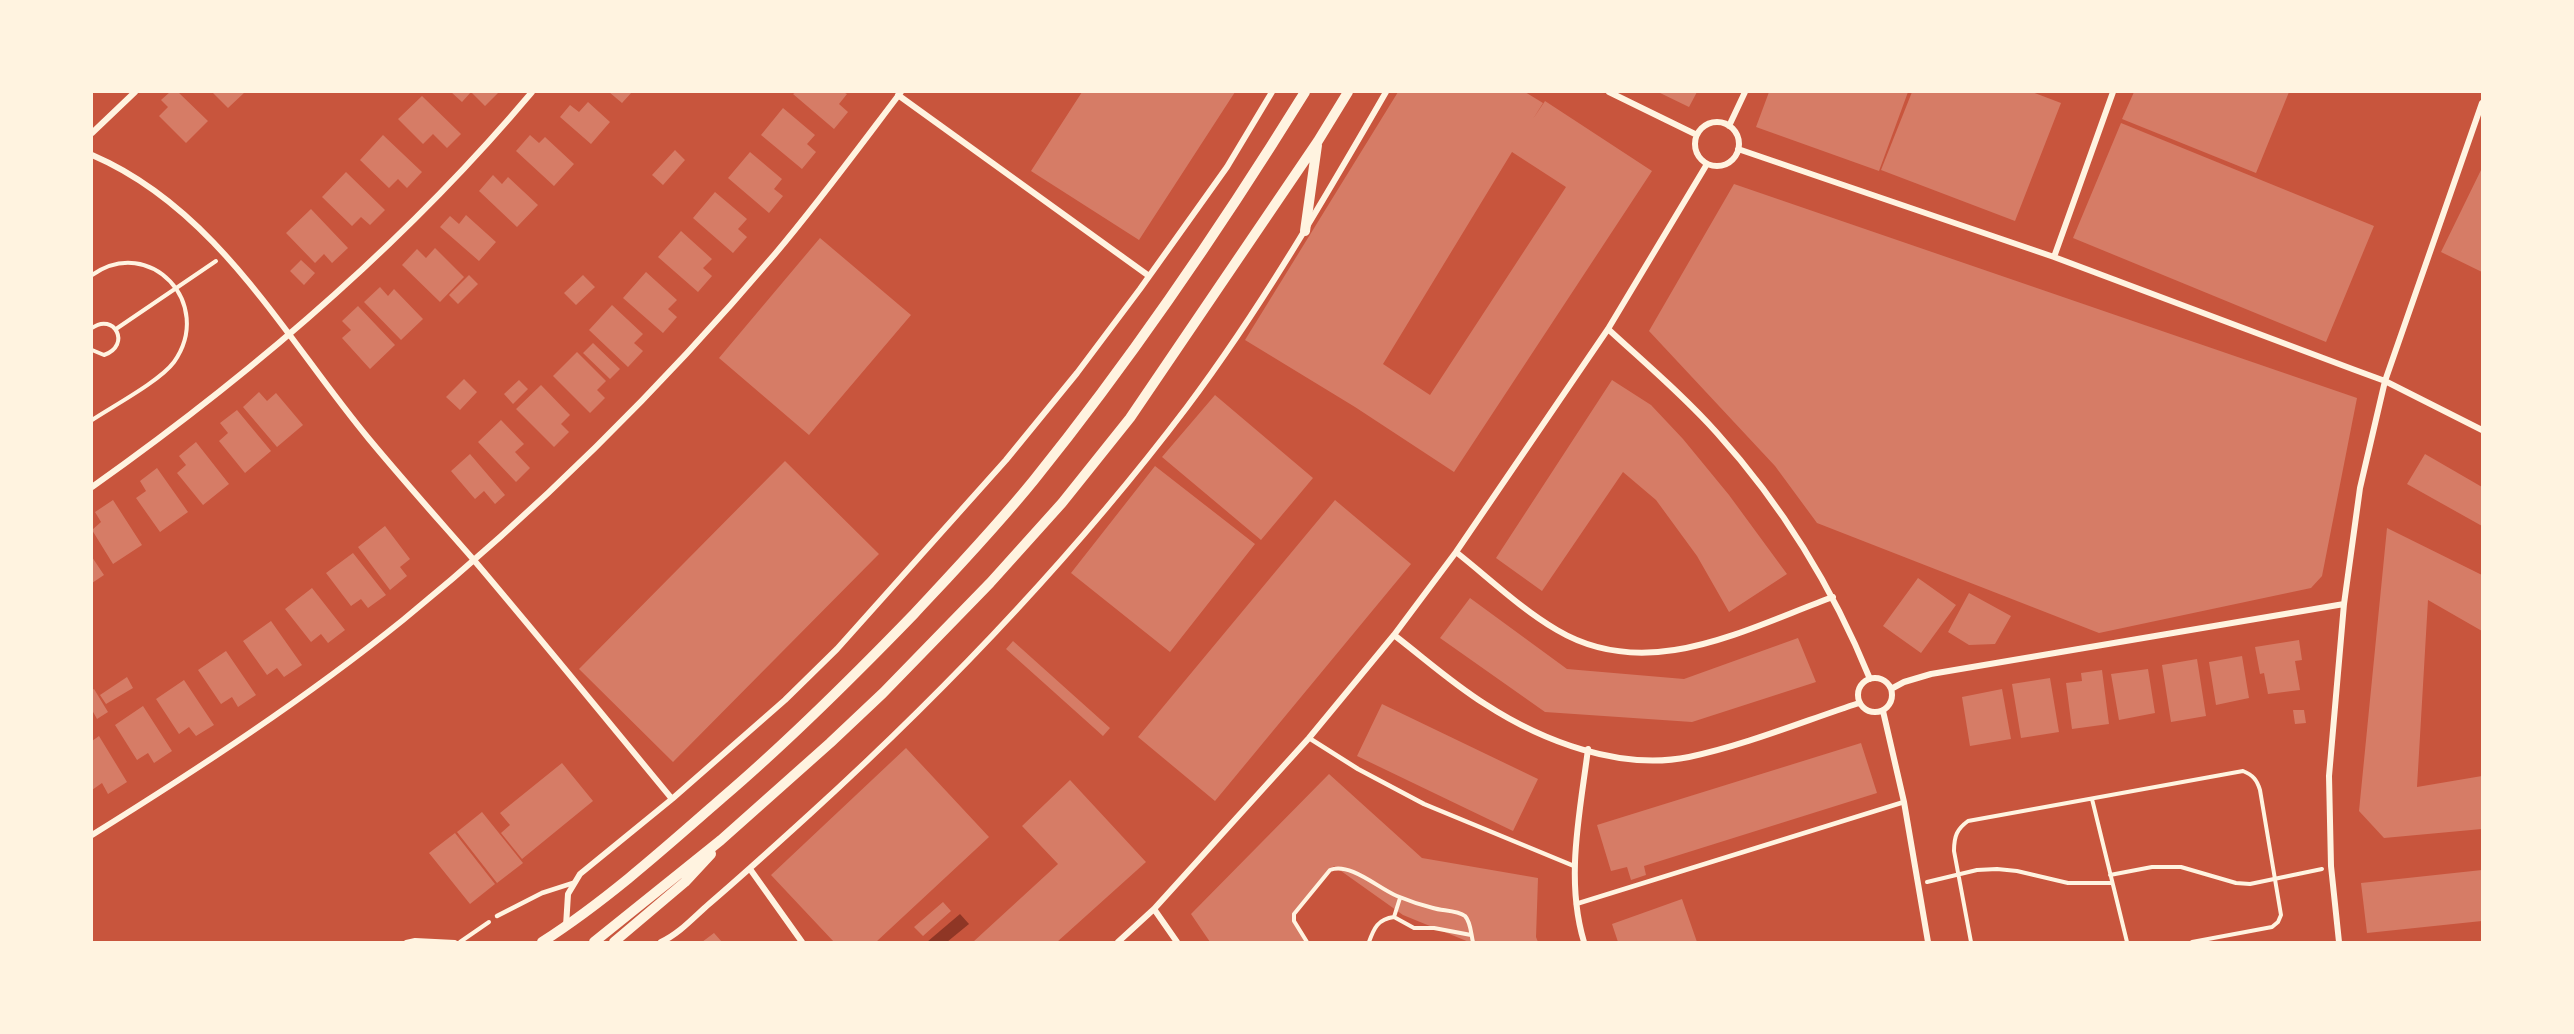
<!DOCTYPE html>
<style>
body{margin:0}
#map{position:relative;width:2574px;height:1034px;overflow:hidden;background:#c8553d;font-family:Montserrat,sans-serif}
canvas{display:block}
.frame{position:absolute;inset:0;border:93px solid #fff3e0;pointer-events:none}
</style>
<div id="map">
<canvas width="2574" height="1034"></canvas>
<div class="frame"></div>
</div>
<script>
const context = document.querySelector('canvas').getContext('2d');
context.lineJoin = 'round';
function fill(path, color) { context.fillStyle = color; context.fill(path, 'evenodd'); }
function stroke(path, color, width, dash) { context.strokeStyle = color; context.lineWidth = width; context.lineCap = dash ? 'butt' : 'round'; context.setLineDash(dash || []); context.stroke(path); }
const water = new Path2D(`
 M960 914 969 924 947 942H927Z`);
const building = new Path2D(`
 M170 92H178L208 121 186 143 159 116 168 107 161 100Z
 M212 92H245L228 108Z
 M451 92H496L498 93 485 106 471 92 462 102Z
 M609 92H632L622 103Z
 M796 92H843L847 94 839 104 848 112 834 129 793 94Z
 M1082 92H1235L1139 240 1031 171Z
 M1398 92H1525L1543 103 1533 119 1545 101 1652 171 1454 472 1355 407 1245 340ZM1512 152 1566 187 1430 395 1383 364Z
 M1658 92H1697L1689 107Z
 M1769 92H1908L1879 171 1756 127Z
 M1912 92H2032L2061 103 2015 221 1881 170Z
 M2134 92H2289L2256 173 2122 119Z
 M422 96 461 134 447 148 433 134 423 144 398 119Z
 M588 102 610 122 591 144 560 117 570 105 579 112Z
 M783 108 815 135 807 144 816 152 802 169 761 135Z
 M2121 123 2374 226 2326 342 2073 238Z
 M383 135 422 172 407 188 398 179 389 188 360 160Z
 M530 135 539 143 545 137 574 164 554 186 516 151Z
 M675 150 685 160 663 185 652 175Z
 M750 152 782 179 774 189 783 196 769 213 728 178Z
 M2482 168V272L2441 252Z
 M346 172 385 210 370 225 361 217 352 226 322 197Z
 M493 175 502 184 508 177 538 205 517 227 479 191Z
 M1734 184 2357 398 2322 576 2311 588 2099 633 1817 523 1775 466 1649 331Z
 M715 192 747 219 738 229 747 237 733 253 693 218Z
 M311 209 348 248 332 263 324 254 315 263 286 233Z
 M466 215 496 242 479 261 440 227 450 216 459 224Z
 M681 231 712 259 703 268 712 276 698 292 658 257Z
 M820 238 911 315 809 435 719 358Z
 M435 248 464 277 440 302 402 265 417 249 426 258Z
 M301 260 315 273 304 285 290 271Z
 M646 272 677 300 668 309 677 317 663 333 623 298Z
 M469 275 478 284 458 304 449 295Z
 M583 275 595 287 576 305 564 293Z
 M380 287 388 296 394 289 423 319 401 340 364 302Z
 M612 305 643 334 634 343 643 351 628 367 589 330Z
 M358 306 395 345 370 369 342 338 351 330 342 321Z
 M593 343 620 369 610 379 583 353Z
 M577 352 606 381 597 390 605 398 590 413 553 376Z
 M464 379 477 392 460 410 446 397Z
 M519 380 528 389 513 404 504 394Z
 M1612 380 1651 405 1683 439 1729 495 1787 574 1729 612 1697 556 1656 500 1623 472 1542 591 1496 558Z
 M541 385 570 415 561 424 569 432 554 447 516 409Z
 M259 392 267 401 276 393 303 425 277 447 243 407Z
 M1215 395 1313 478 1261 540 1162 457Z
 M237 410 271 451 245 473 219 441 228 433 220 423Z
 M501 420 524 444 515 452 530 468 516 482 478 442Z
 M196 442 229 484 203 505 177 473 186 465 179 456Z
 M470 454 505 495 495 504 484 491 475 499 451 471Z
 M2425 454 2482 487V526L2407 484Z
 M785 461 879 554 673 762 579 669Z
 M1155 466 1255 544 1170 652 1071 573Z
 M157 468 188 512 160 532 136 498 146 491 140 481Z
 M113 500 142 545 113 564 92 530 101 522 95 512Z
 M1335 500 1411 564 1215 801 1138 737Z
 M385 526 410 559 400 567 407 576 390 590 358 547Z
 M2387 528 2482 575V631L2428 600 2417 787 2482 776V829L2384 838 2359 811Z
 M353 553 386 595 368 608 361 599 351 606 326 573Z
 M92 557 104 575 92 583Z
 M1918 578 1956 605 1921 653 1883 626Z
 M312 588 345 630 328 643 321 634 311 642 285 609Z
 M1969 593 2011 616 1995 644 1969 645 1948 632Z
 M1470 598 1567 669 1684 679 1798 638 1816 682 1692 722 1545 712 1440 638Z
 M271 621 302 665 284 677 277 668 267 675 243 641Z
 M2299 640 2302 660 2295 661 2300 690 2268 694 2264 673 2260 674 2255 647Z
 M1013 641 1110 728 1103 736 1006 649Z
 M226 651 256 695 238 707 232 697 221 704 198 670Z
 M2242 656 2249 698 2216 705 2209 662Z
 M2197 659 2206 716 2171 722 2162 665Z
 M2148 669 2155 713 2119 720 2111 674Z
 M2102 670 2109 724 2072 729 2066 683 2082 681 2081 673Z
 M127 677 133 688 106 704 100 695Z
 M2050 678 2059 732 2021 738 2012 684Z
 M184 680 214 725 196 736 189 727 179 734 156 699Z
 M94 689 108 712 97 719 92 710V690Z
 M2002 689 2011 739 1970 746 1962 697Z
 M1382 704 1538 779 1513 831 1357 756Z
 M143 706 172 751 154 763 148 753 137 760 115 725Z
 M2293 710H2304L2306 723 2295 724Z
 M99 736 127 782 108 794 102 783 92 790V741Z
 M1861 743 1877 793 1644 866 1646 875 1631 880 1627 867 1611 871 1597 825Z
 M906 748 989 837 876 942H834L771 875Z
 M562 763 593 801 522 859 501 833 510 825 500 813Z
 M1329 774 1422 858 1538 878 1536 937 1538 942H1469L1403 915 1334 866 1292 919 1308 942H1210L1191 914Z
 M1070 780 1146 862 1057 942H973L1058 864 1022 826Z
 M482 812 523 863 497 883 457 832Z
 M455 833 495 884 470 904 429 853Z
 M2482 870V921L2367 933 2361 883Z
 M1682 899 1697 942H1618L1612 924Z
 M943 902 951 911 923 936 914 927Z
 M714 933 722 942H702Z`);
const path = new Path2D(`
 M92 275C150 234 215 304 174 362 160 381 113 406 92 420
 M92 328C114 312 132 345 104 355L92 350
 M116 329 216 261
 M2092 799 2127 942
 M2110 875 2152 867H2181L2236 883 2250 884 2322 869
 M1927 882 1977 870 1997 869 2017 871 2068 883H2112
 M1394 917 1400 898
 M406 942 415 940 455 942
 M460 942 489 922
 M1307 942 1294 921V914L1330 870C1350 862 1378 888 1397 896 1409 901 1421 905 1433 908 1442 911 1457 910 1465 916 1471 922 1471 935 1473 942
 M1369 942C1374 928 1378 919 1394 917L1414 928H1434L1471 935
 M1971 942 1954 851C1954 836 1957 829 1968 821L2243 771C2253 775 2257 780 2260 790L2281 915 2278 922 2272 927 2192 942`);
const service = new Path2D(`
 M1309 738 1358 769 1424 804 1574 866
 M1576 904 1904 802
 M497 916 542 893 573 883`);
const minor = new Path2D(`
 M1609 92 1697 135
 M898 95 1149 276
 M1695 144a22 22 0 1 1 44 0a22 22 0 1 1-44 0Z
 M1729 126 1745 92
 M92 133 135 92
 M1738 149 2054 257 2355 370 2385 381 2482 430
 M92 155C218 209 285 338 369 439 403 480 438 519 473 559 540 638 606 719 672 799
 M2054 257 2113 92
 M1608 329C1645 363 1684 396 1717 433 1783 506 1833 588 1870 679
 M92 487C253 373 405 243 532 92
 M1456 552C1489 578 1521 609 1557 630 1648 684 1745 629 1833 597
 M1394 635C1424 658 1453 684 1485 704 1542 741 1620 771 1689 757 1746 745 1804 721 1859 703
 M1858 695a17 17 0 1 1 34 0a17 17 0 1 1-34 0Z
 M1891 689 1904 682 1931 674 2344 604
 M1883 711 1904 802 1928 942
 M92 835C198 769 305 699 403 620 538 510 662 387 775 254 819 202 860 146 901 92
 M750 869 802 942
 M1154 909 1177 942
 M566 926 568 894 580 874 672 799 785 700 837 649 1006 460 1077 373 1140 289 1227 167 1272 92
 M661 942C679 934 694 917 709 904 744 874 777 844 811 813 947 689 1075 555 1187 407 1262 307 1324 199 1386 92
 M1118 942 1154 909 1309 738 1394 635 1456 552 1608 329 1707 164
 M1584 942C1565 879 1580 813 1588 749
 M2339 942 2331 866 2329 776 2344 604 2360 488 2385 381 2482 103`);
const tertiary = new Path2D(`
 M1305 231 1317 145
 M542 942C606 901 665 848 722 798 790 740 852 678 914 614 955 570 996 527 1034 480 1133 357 1222 226 1305 92
 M594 942 721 840 830 743 883 693 990 583 1062 503 1130 418 1318 141 1348 92
 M614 942 685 882 711 854`);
fill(water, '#8f3625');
fill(building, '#d67c66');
stroke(path, '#fff3e0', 4);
stroke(service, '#fff3e0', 4.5);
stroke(minor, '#fff3e0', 6);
stroke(tertiary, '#fff3e0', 10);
</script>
